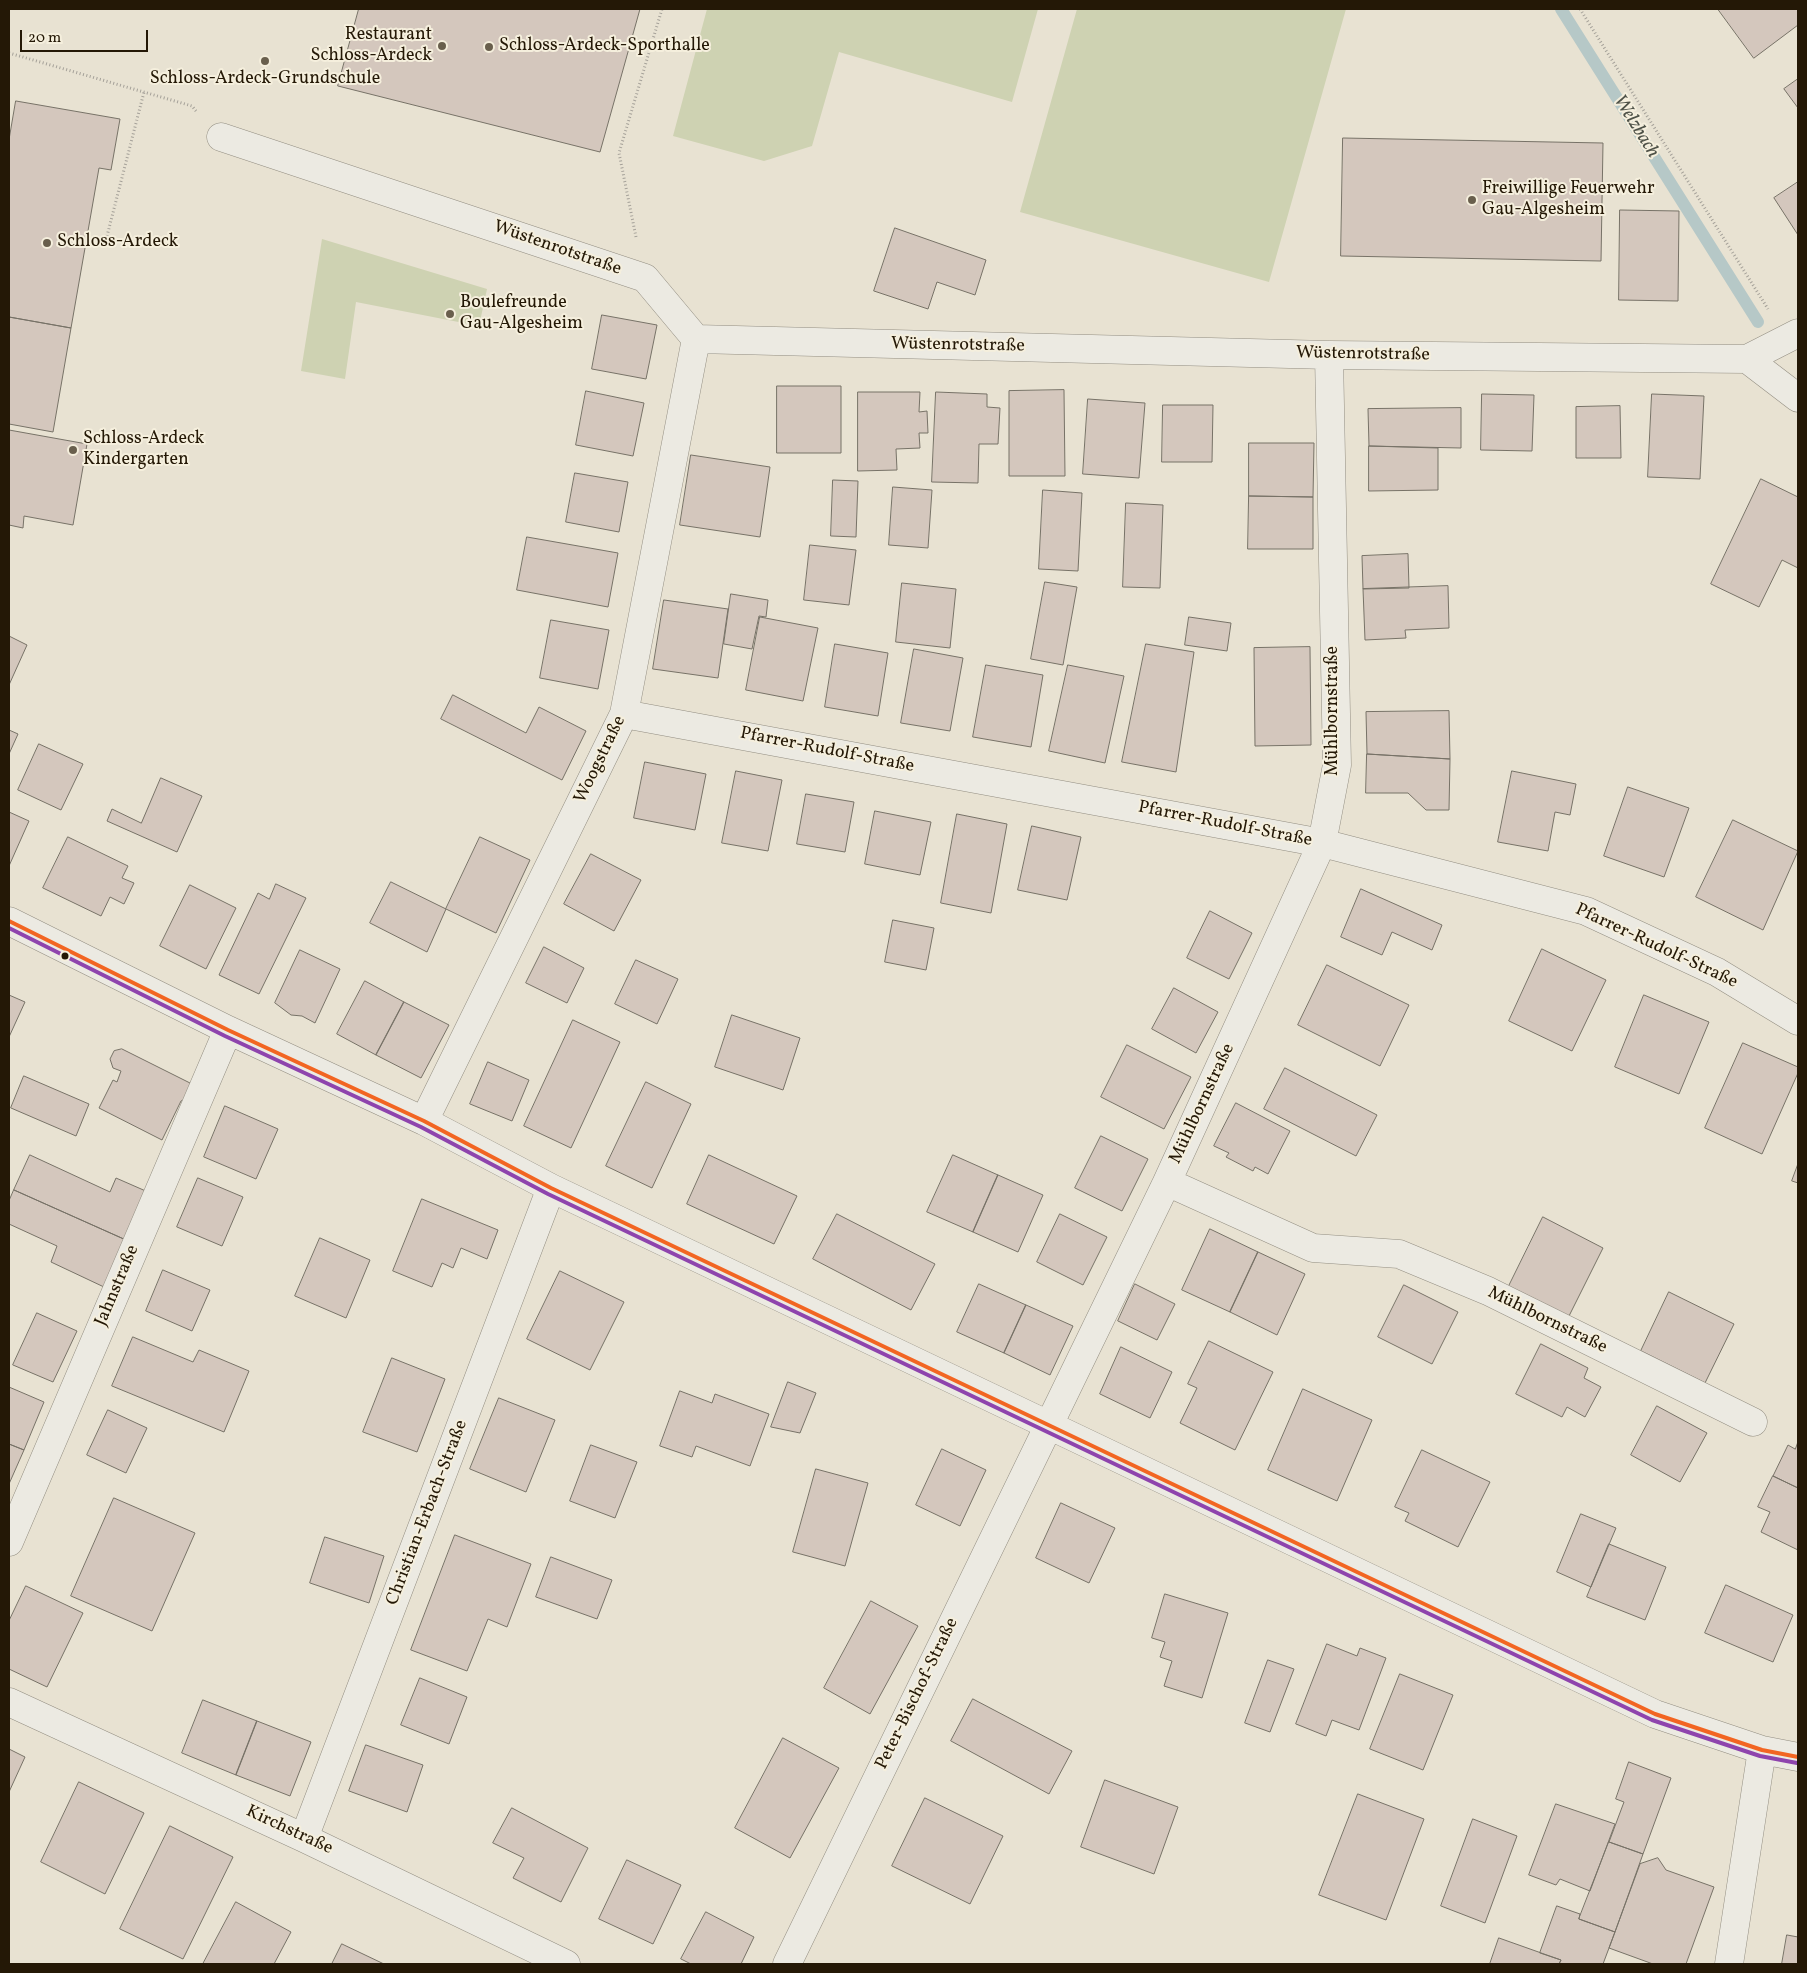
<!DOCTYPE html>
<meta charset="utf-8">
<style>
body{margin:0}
#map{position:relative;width:1807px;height:1973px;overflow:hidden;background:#e8e2d2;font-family:Vollkorn,serif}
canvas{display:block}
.frame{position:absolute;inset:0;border:10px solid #241806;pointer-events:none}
.scale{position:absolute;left:20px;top:30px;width:128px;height:22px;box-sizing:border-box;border:2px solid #241806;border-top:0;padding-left:6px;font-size:15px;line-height:18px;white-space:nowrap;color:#241806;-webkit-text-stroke:4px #f5efdd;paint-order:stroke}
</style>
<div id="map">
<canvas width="1807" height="1973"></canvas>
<div class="frame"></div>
<div class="scale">20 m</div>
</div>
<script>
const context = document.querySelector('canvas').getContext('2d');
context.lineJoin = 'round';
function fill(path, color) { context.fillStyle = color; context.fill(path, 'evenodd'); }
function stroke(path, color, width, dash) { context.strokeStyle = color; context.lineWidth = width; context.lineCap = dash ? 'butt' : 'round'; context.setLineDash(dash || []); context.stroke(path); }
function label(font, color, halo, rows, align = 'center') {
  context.font = font + ' Vollkorn,serif'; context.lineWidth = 4; context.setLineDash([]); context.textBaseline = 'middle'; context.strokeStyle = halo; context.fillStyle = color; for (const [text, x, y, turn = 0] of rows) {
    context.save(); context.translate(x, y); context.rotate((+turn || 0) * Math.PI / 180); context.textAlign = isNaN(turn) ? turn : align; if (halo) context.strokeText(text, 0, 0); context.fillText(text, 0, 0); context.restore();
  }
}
const green = new Path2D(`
 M707 9H1038L1012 102 839 52 812 146 764 161 673 136Z
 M1077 9H1346L1269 282 1020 212Z
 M322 239 487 289 479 326 356 302 345 379 301 371Z`);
const stream = new Path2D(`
 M1561 9 1758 322`);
const building = new Path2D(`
 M359 9H640L600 152 338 86Z
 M1718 9H1798V25L1754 58Z
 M1798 79V108L1784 89Z
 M16 101 120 119 111 170 99 168 71 328 9 317V140Z
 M1343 138 1603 143 1601 261 1341 256Z
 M1798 182V235L1774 198Z
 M1620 210 1679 211 1678 301 1619 300Z
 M895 228 986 260 975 295 937 282 928 309 874 291Z
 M602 315 657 325 646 379 592 369Z
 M9 317 71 328 53 432 9 424Z
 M777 386H841V453H777Z
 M1064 390 1065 476H1009V391Z
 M586 391 644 403 633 456 576 445Z
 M858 392H920L919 412 927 411 928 433H919L920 448 896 449 897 470 858 471Z
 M936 392 987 394V407L1000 408 998 444H979L978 483 932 482Z
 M1482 394 1534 395 1532 451 1481 450Z
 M1652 394 1704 396 1700 479 1648 477Z
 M1088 399 1145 403 1139 478 1083 474Z
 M1163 405H1213L1212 462H1162Z
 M1620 406 1621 458H1576V407Z
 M1461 408V448L1369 446 1368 409Z
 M9 430 87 444 73 525 24 516 23 528 9 525Z
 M1249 443H1314L1313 497 1249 496Z
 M1369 446 1438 448V490L1369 491Z
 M691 455 770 467 760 537 680 525Z
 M575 473 628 482 619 532 566 522Z
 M1761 479 1798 497V568L1782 560 1759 607 1711 584Z
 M833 480 858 481 856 537 831 536Z
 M893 487 932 490 928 548 889 545Z
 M1043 490 1082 493 1078 571 1039 569Z
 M1249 496 1313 497V549H1248Z
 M1126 503 1163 505 1160 588 1123 587Z
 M527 537 618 553 608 607 517 590Z
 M810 545 856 550 849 605 804 600Z
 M1408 554 1409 588 1363 589 1362 556Z
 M1045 582 1077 587 1063 665 1031 659Z
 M902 583 956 589 950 648 896 642Z
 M1448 586 1449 628 1405 630 1406 638 1365 640 1363 589Z
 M731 594 768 600 766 617 759 616 752 649 724 644Z
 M664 600 728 609 718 678 653 669Z
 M760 617 818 628 803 701 746 690Z
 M1189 617 1231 623 1227 651 1185 645Z
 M551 620 609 630 598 689 540 678Z
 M9 636 27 645 9 685Z
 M835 644 888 653 878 716 825 707Z
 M1146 644 1194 652 1176 772 1122 762Z
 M1310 647 1311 745 1255 746 1254 648Z
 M914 649 963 658 950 731 901 723Z
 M986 665 1043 675 1031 747 973 737Z
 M1068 665 1124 676 1105 763 1049 751Z
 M453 695 526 733 539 707 586 731 562 780 441 719Z
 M1449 711 1450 759 1367 754 1366 712Z
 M9 730 18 734 9 754Z
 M39 744 83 764 61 810 18 790Z
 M1367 754 1450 759 1449 810H1426L1408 793H1366Z
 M645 762 706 774 695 830 634 818Z
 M736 771 782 780 768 851 722 843Z
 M1512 771 1576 784 1570 815 1555 812 1548 851 1498 842Z
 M161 778 202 796 177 852 107 821 112 809 141 823Z
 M1628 787 1689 808 1664 877 1604 856Z
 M806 794 854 802 845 852 797 844Z
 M875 811 931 822 920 875 865 864Z
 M9 812 29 821 9 866Z
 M957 814 1007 824 991 913 941 903Z
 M1733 820 1798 851 1763 930 1696 897Z
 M1032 826 1081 837 1067 900 1018 890Z
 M68 837 128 866 122 878 134 883 124 904 110 897 101 916 43 888Z
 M480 837 530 860 496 933 446 909Z
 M591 854 641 880 614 931 564 904Z
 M391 882 446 909 427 952 370 923Z
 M276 884 306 898 259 994 219 975 258 893 269 899Z
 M190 885 236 908 206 969 160 946Z
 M1361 889 1442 925 1432 950 1392 932 1382 955 1341 937Z
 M1210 911 1252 933 1229 979 1187 958Z
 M893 920 934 928 926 970 885 962Z
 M544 947 584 968 567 1003 526 983Z
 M1542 949 1606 980 1572 1051 1509 1021Z
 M300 950 340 969 315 1023 302 1016 291 1015 275 1003Z
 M636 960 678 979 657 1024 615 1004Z
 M1327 965 1409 1005 1380 1066 1298 1025Z
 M365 981 404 1002 376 1055 337 1034Z
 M1174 988 1218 1012 1196 1053 1152 1029Z
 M9 995 25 1002 9 1037Z
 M1644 995 1709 1022 1679 1094 1615 1067Z
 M404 1002 449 1025 421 1078 376 1055Z
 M732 1015 800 1038 783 1090 715 1067Z
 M573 1020 620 1042 571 1148 524 1126Z
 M1743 1043 1798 1067V1073L1762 1154 1705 1128Z
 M1127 1045 1191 1077 1164 1129 1101 1097Z
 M122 1049 190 1083 192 1091 188 1098 181 1101 162 1140 99 1108 113 1080 117 1082 121 1071 113 1068 110 1059 114 1051Z
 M488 1062 529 1080 512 1121 470 1104Z
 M1285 1068 1377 1115 1356 1156 1264 1109Z
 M24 1076 89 1104 76 1136 11 1108Z
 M646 1082 691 1104 652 1188 606 1166Z
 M1236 1103 1290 1131 1268 1174 1255 1167 1253 1171 1226 1157 1229 1153 1214 1146Z
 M225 1106 278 1129 256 1179 204 1157Z
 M1101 1136 1148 1159 1122 1211 1075 1188Z
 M30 1155 110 1192 116 1178 148 1192 126 1240 14 1190Z
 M709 1155 797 1196 774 1244 687 1204Z
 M953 1155 998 1175 973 1232 927 1212Z
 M1798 1164V1183L1792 1181Z
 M998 1175 1043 1195 1018 1252 973 1232Z
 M198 1178 243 1197 222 1246 177 1227Z
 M14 1190 126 1240 104 1287 51 1262 57 1246 9 1224V1201Z
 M422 1199 498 1230 487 1259 461 1248 453 1268 442 1263 432 1287 393 1271Z
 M837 1214 935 1264 911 1310 813 1259Z
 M1060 1214 1107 1237 1083 1285 1037 1262Z
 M1543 1217 1603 1248 1568 1318 1508 1288Z
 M1210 1229 1258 1252 1230 1312 1182 1290Z
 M320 1238 370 1260 346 1318 295 1296Z
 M1258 1252 1305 1274 1277 1335 1230 1312Z
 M163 1270 210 1290 192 1331 146 1311Z
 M560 1271 624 1302 590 1370 527 1339Z
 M979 1284 1026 1305 1004 1353 957 1332Z
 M1135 1284 1175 1304 1157 1340 1118 1321Z
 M1404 1285 1458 1312 1432 1364 1378 1337Z
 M1669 1292 1734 1324 1705 1383 1641 1351Z
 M1026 1305 1073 1326 1050 1375 1004 1353Z
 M37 1313 77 1331 53 1382 13 1365Z
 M133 1337 193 1362 199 1350 249 1371 224 1432 112 1386Z
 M1209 1341 1273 1372 1235 1450 1180 1423 1197 1388 1188 1384Z
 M1541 1344 1588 1368 1584 1378 1601 1387 1585 1417 1567 1407 1562 1417 1516 1394Z
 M1121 1347 1172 1372 1150 1418 1100 1394Z
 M392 1358 445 1379 417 1452 363 1432Z
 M788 1382 816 1393 800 1433 771 1427Z
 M9 1387 44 1402 24 1450 9 1444Z
 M1303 1389 1372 1420 1337 1501 1268 1470Z
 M680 1391 712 1403 715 1394 769 1414 750 1466 696 1446 692 1457 660 1446Z
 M499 1398 555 1420 526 1492 470 1469Z
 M1657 1406 1707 1433 1680 1482 1631 1455Z
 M108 1410 147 1428 126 1473 87 1455Z
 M1798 1442V1488L1773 1476 1788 1445 1795 1449Z
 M9 1444 24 1450 9 1484Z
 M591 1445 637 1462 615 1518 570 1501Z
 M942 1449 986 1470 960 1526 916 1505Z
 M1422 1450 1490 1482 1458 1547 1405 1521 1409 1513 1395 1507Z
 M816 1469 868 1483 845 1566 793 1552Z
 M1773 1476 1798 1488V1550L1761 1532 1770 1512 1758 1507Z
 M114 1498 195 1533 152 1631 71 1596Z
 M1061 1503 1115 1528 1089 1583 1036 1558Z
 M1581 1514 1616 1528 1591 1587 1557 1572Z
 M455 1535 531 1564 507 1627 488 1619 467 1671 411 1650Z
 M325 1537 384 1556 369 1603 310 1583Z
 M1609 1544 1666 1567 1645 1620 1587 1597Z
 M551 1557 612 1580 597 1619 536 1597Z
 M1726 1585 1793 1615 1773 1662 1705 1633Z
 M26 1586 83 1613 47 1687 9 1669V1621Z
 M1165 1594 1228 1613 1202 1698 1164 1686 1172 1661 1160 1657 1165 1642 1152 1638Z
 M871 1601 918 1626 870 1714 824 1688Z
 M1327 1644 1357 1656 1360 1648 1386 1658 1359 1730 1332 1720 1326 1736 1296 1724Z
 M1268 1660 1294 1669 1270 1732 1245 1723Z
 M1400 1674 1453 1695 1423 1770 1370 1749Z
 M420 1678 467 1697 449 1744 401 1725Z
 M973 1699 1072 1751 1049 1794 951 1741Z
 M203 1700 257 1721 236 1775 182 1753Z
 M257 1721 311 1742 290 1796 236 1775Z
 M783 1738 839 1768 790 1858 735 1828Z
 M366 1745 423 1765 407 1812 349 1791Z
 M9 1749 25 1757 9 1792Z
 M1629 1762 1671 1778 1643 1854 1609 1842 1624 1802 1616 1799Z
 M1105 1780 1178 1807 1154 1874 1081 1847Z
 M79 1782 144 1813 105 1894 41 1862Z
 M1358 1794 1424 1819 1386 1920 1319 1895Z
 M925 1798 1003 1836 970 1904 892 1866Z
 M1556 1804 1615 1824 1590 1891 1560 1879 1556 1885 1529 1875Z
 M512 1808 588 1848 561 1902 513 1878 524 1858 493 1843Z
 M1473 1819 1517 1836 1485 1923 1441 1906Z
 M170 1826 233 1857 183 1959 120 1929Z
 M1609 1842 1643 1854 1615 1932 1579 1919Z
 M1658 1858 1666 1870 1714 1887 1686 1964H1653L1609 1948 1640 1864Z
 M627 1860 681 1885 653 1944 599 1919Z
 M236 1902 291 1932 274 1964H203Z
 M1557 1906 1580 1914 1579 1919 1615 1932 1603 1964H1559L1561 1960 1540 1953Z
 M706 1912 754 1937 741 1964H691L681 1959Z
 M1787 1935 1798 1937V1964H1782Z
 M1499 1938 1561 1960 1559 1964H1490Z
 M342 1944 384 1964H332Z`);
const path = new Path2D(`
 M1580 9 1768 309
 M9 53 192 106 196 111
 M107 236 144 92
 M636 237 619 153 662 9`);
const minor = new Path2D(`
 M221 137 645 278 696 339 1329 355 1747 359 1798 333
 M1747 359 1798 398
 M624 714 1322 843 1586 911 1717 972 1798 1021
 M9 921 228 1030 424 1121 551 1188 1655 1714 1762 1750 1798 1757
 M424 1121 624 714 696 339
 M1167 1182 1313 1248 1399 1254 1488 1291 1753 1422
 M9 1542 228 1030
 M9 1702 304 1838 566 1964
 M304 1838 551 1188
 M787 1964 1167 1182 1322 843 1337 765 1329 355
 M1729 1964 1762 1750`);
const bus1 = new Path2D(`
 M9 921 228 1030 424 1121 551 1188 1655 1714 1762 1750 1798 1757`);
const bus2 = new Path2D(`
 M9 928 225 1036 421 1127 548 1194 1652 1720 1760 1756 1797 1763`);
const markers = [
 [442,46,5,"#695f4d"],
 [489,47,5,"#695f4d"],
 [265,61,5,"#695f4d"],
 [1472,200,5,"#695f4d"],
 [47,243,5,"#695f4d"],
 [450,314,5,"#695f4d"],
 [73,450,5,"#695f4d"],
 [65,956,4.5,"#241806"]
];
const poiNames = [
 ["Restaurant",432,36,"right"],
 ["Schloss-Ardeck",432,57,"right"],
 ["Schloss-Ardeck-Sporthalle",499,47],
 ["Schloss-Ardeck-Grundschule",265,80,"center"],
 ["Freiwillige Feuerwehr",1482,190],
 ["Gau-Algesheim",1482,211],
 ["Schloss-Ardeck",57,243],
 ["Boulefreunde",460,304],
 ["Gau-Algesheim",460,325],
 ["Schloss-Ardeck",83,440],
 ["Kindergarten",83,461]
];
const streetNames = [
 ["Wüstenrotstraße",557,249,19],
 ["Wüstenrotstraße",958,346,1],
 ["Wüstenrotstraße",1363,355,1],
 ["Mühlbornstraße",1334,711,-90],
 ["Pfarrer-Rudolf-Straße",827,751,11],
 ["Woogstraße",601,760,-64],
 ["Pfarrer-Rudolf-Straße",1225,825,11],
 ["Pfarrer-Rudolf-Straße",1656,947,25],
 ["Mühlbornstraße",1203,1104,-65],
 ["Jahnstraße",118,1286,-67],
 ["Mühlbornstraße",1547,1321,26],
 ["Christian-Erbach-Straße",428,1513,-69],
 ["Peter-Bischof-Straße",918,1694,-64],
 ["Kirchstraße",289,1831,25]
];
const waterNames = [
 ["Welzbach",1635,127,58]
];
fill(green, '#ced2b2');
stroke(stream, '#b6c8c7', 12);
fill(building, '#d4c7bd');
stroke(building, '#777267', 1);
stroke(minor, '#938e82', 29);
stroke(path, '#a5a199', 3, [1, 2.5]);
stroke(minor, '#eceae2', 28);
stroke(bus1, '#f26522', 4);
stroke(bus2, '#8e44ad', 4);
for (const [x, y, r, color] of markers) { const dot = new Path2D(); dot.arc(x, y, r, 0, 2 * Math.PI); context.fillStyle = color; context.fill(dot); stroke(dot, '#f5efdd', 2); }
label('18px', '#241806', '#f5efdd', poiNames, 'left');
label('18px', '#241806', '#f5efdd', streetNames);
label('italic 19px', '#4f5248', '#f5efdd', waterNames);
</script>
